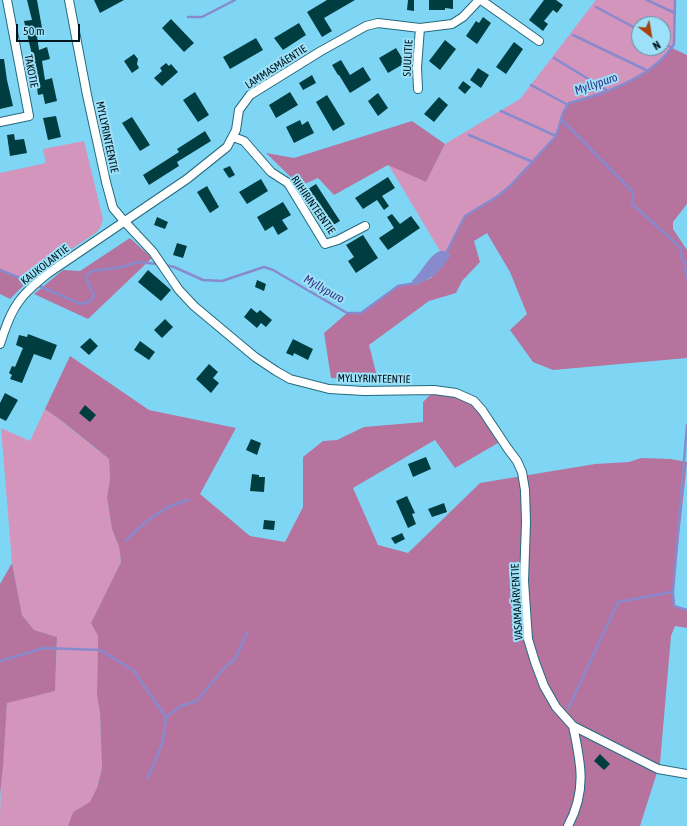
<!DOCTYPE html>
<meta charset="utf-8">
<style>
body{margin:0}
#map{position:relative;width:687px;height:826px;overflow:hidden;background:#7fd6f4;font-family:"Asap Condensed",sans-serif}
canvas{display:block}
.north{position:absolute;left:631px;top:16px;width:40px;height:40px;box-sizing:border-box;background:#9de1f8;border:1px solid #5e8fa0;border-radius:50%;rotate:149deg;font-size:11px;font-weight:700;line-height:16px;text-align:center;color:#00151d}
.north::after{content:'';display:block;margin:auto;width:14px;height:18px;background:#a64212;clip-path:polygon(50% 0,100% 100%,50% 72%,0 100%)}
.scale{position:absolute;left:16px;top:24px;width:64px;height:18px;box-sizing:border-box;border:2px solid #00151d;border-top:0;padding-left:5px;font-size:12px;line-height:14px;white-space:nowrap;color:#00151d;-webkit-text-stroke:3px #9de1f8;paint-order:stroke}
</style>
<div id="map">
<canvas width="687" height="826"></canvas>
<div class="north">N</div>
<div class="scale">50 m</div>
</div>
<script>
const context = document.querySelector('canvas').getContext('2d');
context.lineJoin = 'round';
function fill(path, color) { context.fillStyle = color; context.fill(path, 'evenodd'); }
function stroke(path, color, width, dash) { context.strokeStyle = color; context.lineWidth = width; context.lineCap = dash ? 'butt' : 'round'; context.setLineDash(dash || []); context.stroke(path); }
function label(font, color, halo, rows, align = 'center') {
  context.font = font + ' "Asap Condensed",sans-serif'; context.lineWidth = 4; context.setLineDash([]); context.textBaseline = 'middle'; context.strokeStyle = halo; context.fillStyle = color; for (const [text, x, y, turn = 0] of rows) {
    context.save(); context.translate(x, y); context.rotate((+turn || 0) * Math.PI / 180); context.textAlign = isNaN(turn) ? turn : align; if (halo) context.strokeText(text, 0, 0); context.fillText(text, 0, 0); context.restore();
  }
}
const green = new Path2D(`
 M596 0H675L674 44 657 63 637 78 613 90 591 98 563 113 556 136 533 162 511 185 498 196 465 216 447 251H440L388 164 426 182 445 144 520 99ZM639 24H663V48H639Z
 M84 141 103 219 101 226 97 232 42 269 28 281 0 270V173L46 163 43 149Z
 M45 409C67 424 87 443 109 459L110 479 107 497 112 529 119 547 121 562 91 623 98 636 97 696 100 713 102 768 97 787 139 776 73 812 68 826H0C0 785 4 744 7 702L55 691 57 637 34 630 22 615 12 563 1 428 30 441Z`);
const forest = new Path2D(`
 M672 48 687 55V204L673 222V229L687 250V358L553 370 533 362 510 330 527 314 510 272 487 233 474 241 480 262 462 281 456 293 429 301 369 345 378 380 331 378 324 333 347 313H361L398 286 413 284 415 285 431 278 450 256 447 251 465 216 498 196 511 185 556 136 563 113 569 103C592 97 616 90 636 78 650 70 661 59 672 48Z
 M412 121 445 144 426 182 388 165 334 195 318 178 300 186 266 153 294 158Z
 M130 238 152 258 88 319 34 294 63 270 80 271Z
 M0 270 28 281 10 299 0 294Z
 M70 356 149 410 236 428 200 494 250 536 285 542 303 507V457L323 441 337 440 364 427 423 422V402L432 393C444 395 457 396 468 403 482 411 490 430 498 443L455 468 435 440 353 488 378 545 408 553 480 483 595 464 629 462 641 458 671 459 687 462 673 592 674 606 687 610V628L675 626 671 636 660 763 640 826H68L73 812 90 802 97 788 102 768 100 713 97 696 98 636 91 623 121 562 119 547 112 529 107 497 110 479 109 459 63 422 45 409Z
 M12 563 22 615 34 630 57 637 55 691 7 703 3 766 0 796V584Z`);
const water = new Path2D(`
 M440 251H447L450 256C439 273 433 278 415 285L413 284 412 281C423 271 427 257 440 251Z`);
const stream = new Path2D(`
 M647 0 675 13
 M596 7 639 30
 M188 17H202L235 0
 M573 35 646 70
 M663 43 672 48
 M554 58 608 91
 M531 85 568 105
 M501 111 556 136
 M561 119 633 192 632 204 680 247 682 258 684 262H687
 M469 135 533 162
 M446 253 465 216 498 196 511 185 556 136 563 113 569 103C604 94 654 77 674 44L675 0
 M684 262 687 278
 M165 265 174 267 203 280 222 281 264 267 273 270 347 313H361L398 286 416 283
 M0 270 33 283
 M37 285 81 304 90 301 94 296C92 289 87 284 86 276L92 271 122 267 138 262 158 264
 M687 425 673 592 674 606 687 610
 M126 541 133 533 151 518 170 506 188 500
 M0 661 44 648 100 650 133 670 166 717 163 741 148 778
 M568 709 618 602 672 592
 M166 717 181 706 197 701 224 668 235 659 247 633`);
const building = new Path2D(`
 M27 0H37L42 28 36 29 39 50 47 47 50 59 42 61 45 80 52 78 57 101 45 104 43 94 38 95 33 59 24 21 32 20Z
 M94 0H124L100 13Z
 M327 0H355L324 18 332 31 322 37 307 12Z
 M408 0H414V11L407 10Z
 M429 0H453V9L445 8V10H429Z
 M544 0H556L563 5 557 13 553 10 544 21 548 24 543 31 529 20Z
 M483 17 491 23 477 44 466 36 476 21 479 23Z
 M171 19 194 43 184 52 162 28Z
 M299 23 306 35 283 50 274 38Z
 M256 38 263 50 230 69 223 57Z
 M445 40 456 49 440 70 429 61Z
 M514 42 523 49 506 74 496 67Z
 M396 48 405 63 388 73 379 58Z
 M134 54 138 59 137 64 139 68 132 73 124 61Z
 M0 59H4L7 80 13 106 0 109Z
 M341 60 350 75 363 67 371 80 350 93 339 75H338L332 65Z
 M166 63 169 66 171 64 178 72 162 86 154 78 162 71 160 68Z
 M478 68 489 75 481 88 470 80Z
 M312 75 316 83 303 90 299 83Z
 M463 81 471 87 465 94 458 88Z
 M195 92 209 115 198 122 183 100Z
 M290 92 298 105 276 118 269 105Z
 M378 93 388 108 378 116 368 101Z
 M327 95 345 124 333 131 316 102Z
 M439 97 448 105 434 122 424 114Z
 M56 116 61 137 48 140 43 118Z
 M132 117 150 145 140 151 122 123Z
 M300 120 302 125 308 121 314 133 294 143 286 127Z
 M205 131 211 141 177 162 179 166 149 185 143 175 179 152 177 149Z
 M14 134 15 140 24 139 27 153 10 156 7 135Z
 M230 166 235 175 229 178 223 169Z
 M388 177 395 188 382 196 389 206 384 210 377 200 363 209 355 198Z
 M261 179 268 191 247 204 239 192Z
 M316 184 340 221 328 228 305 191Z
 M207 186 219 207 210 213 197 192Z
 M283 202 291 215 282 220 288 229 278 235 273 226 265 231 257 217Z
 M392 214 400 224 411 216 420 228 388 250 379 238 394 228 387 217Z
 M157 217 168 222 165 229 154 225Z
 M363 235 378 258 356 273 348 261 354 257 346 245Z
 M177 243 187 246 183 258 173 255Z
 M148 270 171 290 161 301 138 282Z
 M257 280 266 284 264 291 255 287Z
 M251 308 257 313 260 310 272 320 266 327 261 323 257 328 244 317Z
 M165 319 173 327 162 338 154 330Z
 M28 334 57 345 51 360 34 354 22 383 10 379 12 375 9 373 12 366 15 367 23 348 16 345 19 335 27 337Z
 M90 338 98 346 89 355 80 347Z
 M293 339 313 349 308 360 294 353 293 356 286 353Z
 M140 341 155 352 149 360 134 350Z
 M209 364 218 372 213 378 219 383 211 393 196 379Z
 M5 393 18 400 6 421 0 418V403Z
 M85 405 96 415 90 422 79 413Z
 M251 439 261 443 257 455 246 450Z
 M426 457 431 469 413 477 408 464Z
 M252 474 259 475V477H265L264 492 250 491Z
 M407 496 415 513 412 514 416 524 408 528 396 501Z
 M444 503 447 512 432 517 428 509Z
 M264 520 275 521 274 530 263 529Z
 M402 533 405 539 395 544 391 538Z
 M600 754 610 764 604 770 594 761Z`);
const street = new Path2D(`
 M69 0 87 95 106 182 113 208 124 221 153 252 179 290 194 306 255 357 276 371 290 379 329 389 364 391 434 390 456 393 474 401 482 410 508 449 517 461 522 472 525 490 526 522 524 581 528 639 535 662 544 686 556 707 573 726 658 769 687 774
 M481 0 539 41
 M418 89 417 67 420 28
 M0 122 29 116 7 0
 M233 137 244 141 271 172 288 183 325 244 338 240 365 226
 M0 344C5 329 10 313 20 300 27 290 38 282 47 274L187 179 227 147 236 130 239 110 250 95 321 51 366 26 378 23 420 28 452 24 463 17 479 0
 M568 826C587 791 581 763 573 726`);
const streetNames = [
 ["SUULITIE",408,58,-87],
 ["LAMMASMÄENTIE",276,67,-33],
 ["TAKOTIE",31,71,79],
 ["MYLLYRINTEENTIE",107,137,78],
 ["RIIHIRINTEENTIE",313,205,55],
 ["KAUKOLANTIE",45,265,-38],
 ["MYLLYRINTEENTIE",374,379,1],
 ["VASAMAJÄRVENTIE",517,602,-93]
];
const waterNames = [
 ["Myllypuro",596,84,-19],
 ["Myllypuro",324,289,30]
];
fill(green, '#d395bc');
fill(forest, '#b6739e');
fill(water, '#888ace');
stroke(stream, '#888ace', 2.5);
fill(building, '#003d41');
stroke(street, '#256a7f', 10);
stroke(street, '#fff', 8);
label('11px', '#00151d', '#9de1f8', streetNames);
label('italic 12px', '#383182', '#9de1f8', waterNames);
</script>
